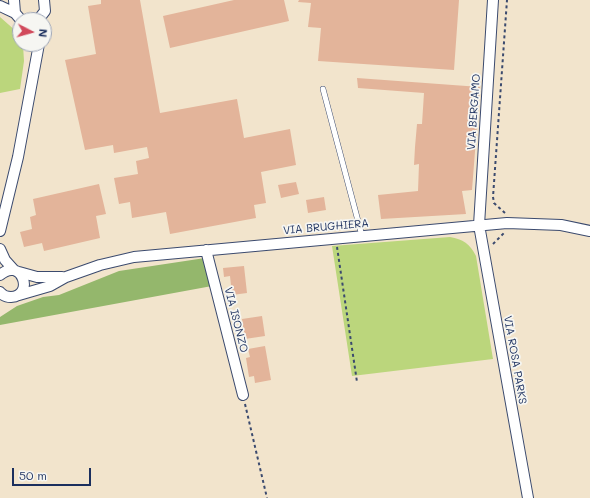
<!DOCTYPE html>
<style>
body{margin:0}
#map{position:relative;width:590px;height:498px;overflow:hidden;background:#f2e4cc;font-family:Mali,sans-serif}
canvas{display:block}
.north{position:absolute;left:12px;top:12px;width:40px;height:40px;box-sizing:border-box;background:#f6f6f2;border:1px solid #9ea6b7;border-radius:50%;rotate:96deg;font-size:11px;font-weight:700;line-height:16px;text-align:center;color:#1b2f5e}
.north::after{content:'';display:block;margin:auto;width:14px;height:18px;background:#d1495b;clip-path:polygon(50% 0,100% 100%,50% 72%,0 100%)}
.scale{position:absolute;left:12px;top:468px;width:79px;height:18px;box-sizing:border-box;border:2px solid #1b2f5e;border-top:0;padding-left:5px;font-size:12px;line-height:14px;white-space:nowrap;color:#1b2f5e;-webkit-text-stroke:3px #f6f6f2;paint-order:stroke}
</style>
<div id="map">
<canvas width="590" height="498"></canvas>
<div class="north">N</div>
<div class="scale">50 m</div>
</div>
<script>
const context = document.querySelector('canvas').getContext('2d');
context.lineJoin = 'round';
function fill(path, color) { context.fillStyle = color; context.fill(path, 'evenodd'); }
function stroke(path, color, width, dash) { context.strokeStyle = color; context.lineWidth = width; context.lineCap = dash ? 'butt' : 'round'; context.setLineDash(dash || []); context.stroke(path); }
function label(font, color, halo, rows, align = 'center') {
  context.font = font + ' Mali,sans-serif'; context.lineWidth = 3.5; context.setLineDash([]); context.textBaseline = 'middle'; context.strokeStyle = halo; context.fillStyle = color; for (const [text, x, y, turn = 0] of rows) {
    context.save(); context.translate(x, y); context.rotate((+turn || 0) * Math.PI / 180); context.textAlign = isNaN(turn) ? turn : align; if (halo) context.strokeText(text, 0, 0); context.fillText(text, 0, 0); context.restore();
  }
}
const green = new Path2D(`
 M0 17 17 32 20 44 23 45 24 61 20 89 0 93Z
 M450 237C463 239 470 244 476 256L493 359 352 376 332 246Z`);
const forest = new Path2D(`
 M205 258 212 286 0 325V317L17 306 43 297 59 295 119 271Z`);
const building = new Path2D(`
 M101 0H140L160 113 237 99 244 138 290 129 296 165 261 172 266 203 254 205 256 218 170 234 166 212 132 218 130 202 119 204 114 178 138 174 136 161 149 158 147 147 114 153 113 145 85 150 65 60 96 54 88 6 101 4Z
 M234 0H284L289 21 170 48 163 16Z
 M299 0H459L454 70 318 61 321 28 308 27 311 3 298 2Z
 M357 78 480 87 472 190 462 191 466 214 381 219 378 195 418 191 419 164 414 165 415 147 417 124H422L424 93 358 88Z
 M296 182 299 194 281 198 278 185Z
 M99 184 106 214 96 216 100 238 44 251 42 243 24 247 20 232 32 229 30 217 36 215 33 199Z
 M324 197 326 210 308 213 306 200Z
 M244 266 247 293 232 295 230 276 224 277 223 268Z
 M262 316 265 336 245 339 242 319Z
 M265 346 271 380 255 383 254 376 249 377 246 358 250 357 248 349Z`);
const path = new Path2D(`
 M505 213 494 203 493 197 507 0
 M493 244 504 233
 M337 247 357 382
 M245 404 267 498`);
const lane = new Path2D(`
 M323 89 362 236`);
const street = new Path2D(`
 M14 0 15 13 21 20
 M493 0 479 225 528 498
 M0 6 15 13
 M38 20 45 11 44 0
 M0 231 18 157 39 44
 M0 249 5 260 14 270
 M206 250 243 395
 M19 272 37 277H62
 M0 275C22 256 35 296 11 297 6 297 3 296 0 292
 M19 295 50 286 66 277 100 265 134 257 507 223 561 225 590 231`);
const streetNames = [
 ["VIA BERGAMO",474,112,-86],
 ["VIA BRUGHIERA",326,227,-5],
 ["VIA ISONZO",236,320,76],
 ["VIA ROSA PARKS",515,360,80]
];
fill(green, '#bbd67c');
fill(forest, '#94b76c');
fill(building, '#e3b49a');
stroke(lane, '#3b4a6e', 6);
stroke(street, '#3b4a6e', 12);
stroke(path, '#3b4a6e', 2, [3, 3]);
stroke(lane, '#fff', 5);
stroke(street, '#fff', 10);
label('11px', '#1b2f5e', '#f6f6f2', streetNames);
</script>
